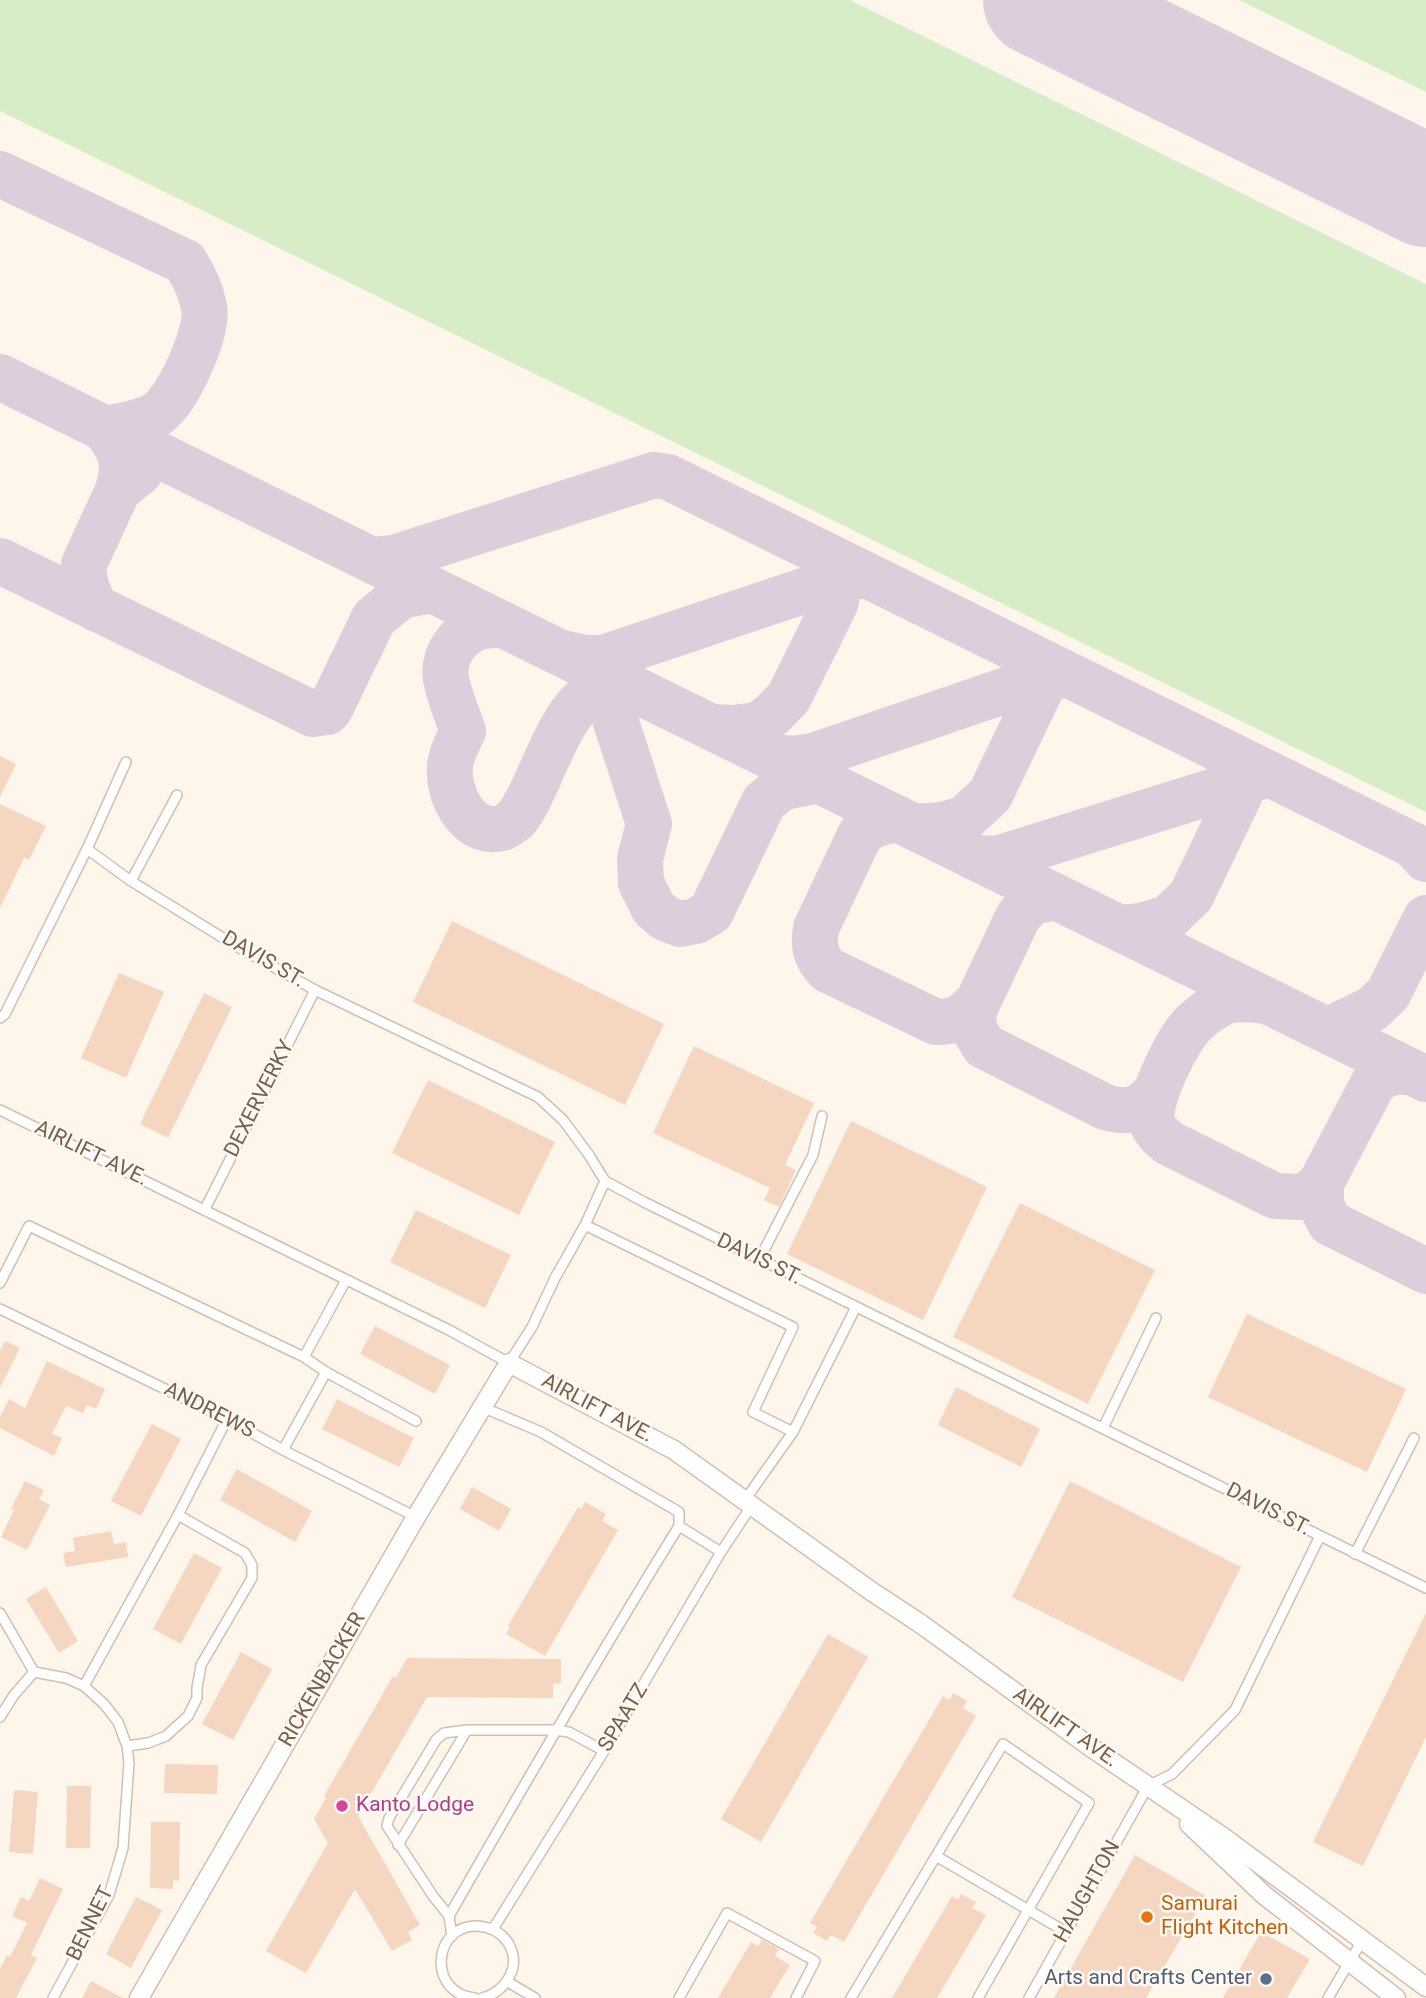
<!DOCTYPE html>
<style>
body{margin:0}
canvas{display:block;background:#fef6eb}
</style>
<canvas width="1426" height="1998"></canvas>
<script>
const context = document.querySelector('canvas').getContext('2d');
context.lineJoin = 'round';
function fill(path, color) { context.fillStyle = color; context.fill(path, 'evenodd'); }
function stroke(path, color, width, dash) { context.strokeStyle = color; context.lineWidth = width; context.lineCap = dash ? 'butt' : 'round'; context.setLineDash(dash || []); context.stroke(path); }
function label(font, color, halo, rows, align = 'center') {
  context.font = font + ' Roboto,sans-serif'; context.lineWidth = 5; context.setLineDash([]); context.textBaseline = 'middle'; context.strokeStyle = halo; context.fillStyle = color; for (const [text, x, y, turn = 0] of rows) {
    context.save(); context.translate(x, y); context.rotate((+turn || 0) * Math.PI / 180); context.textAlign = isNaN(turn) ? turn : align; if (halo) context.strokeText(text, 0, 0); context.fillText(text, 0, 0); context.restore();
  }
}
const green = new Path2D(`
 M0 0H850L1426 284V812L0 111Z
 M1239 0H1426V92Z`);
const taxiway = new Path2D(`
 M0 174 185 262C194 276 201 290 204 307 209 331 178 400 157 414 144 423 121 426 105 429 122 452 126 462 118 490
 M0 377 1426 1079
 M373 560 394 558 654 475 668 477 1413 845 1426 859
 M0 561 313 714 327 712 330 709 374 618 401 596 433 590
 M97 609C88 595 82 580 84 564L118 490 140 472
 M504 625C497 625 489 625 483 626 459 632 442 655 446 679 449 696 457 714 463 731 458 742 451 754 450 766 447 794 468 837 502 828 506 827 512 822 516 819 541 788 558 707 596 692 606 688 617 687 628 686
 M567 654 585 658H603L848 576H868
 M590 667 596 673 606 691 649 824 640 859 641 883 654 909 665 918 680 924 696 921 711 912 764 802 781 788 813 781
 M712 727 733 728 758 725 773 714 789 697 836 602 835 581 826 559
 M770 756 792 759 813 756 1042 678 1068 675
 M897 818 871 826 860 835 816 928C813 945 815 957 828 970L936 1022C954 1022 964 1017 975 1004
 M915 827 942 825 964 819 990 795 1040 691 1034 668 1029 662
 M976 858 997 859 1269 774
 M1059 898H1051L1030 903 1018 917 974 1010 973 1028 984 1046 1105 1107C1128 1114 1140 1110 1156 1092
 M1119 928 1141 926 1168 918 1191 896 1240 794 1238 776 1230 764
 M1267 1001C1254 1000 1236 997 1224 1002 1212 1008 1202 1015 1193 1024 1177 1040 1147 1101 1152 1122 1154 1131 1163 1138 1169 1143L1275 1196 1300 1197 1310 1193 1321 1183
 M1320 1027 1331 1029 1372 1009 1388 994 1426 918
 M1414 1073C1398 1070 1387 1072 1374 1082L1321 1183V1205L1330 1223 1426 1271`);
const runway = new Path2D(`
 M1039 0 1426 191`);
const building = new Path2D(`
 M0 756 16 764 0 797Z
 M0 804 46 826 29 860 24 858 0 908Z
 M452 921 664 1024 625 1105 413 1002Z
 M119 973 164 992 126 1078 81 1058Z
 M204 993 232 1007 168 1138 140 1124Z
 M694 1046 814 1103 785 1165 796 1170 779 1207 764 1200 770 1188 653 1133Z
 M428 1080 555 1142 519 1215 392 1153Z
 M851 1121 987 1187 923 1320 787 1254Z
 M1020 1203 1155 1270 1088 1404 953 1337Z
 M416 1210 511 1255 485 1308 390 1262Z
 M1247 1314 1406 1389 1367 1472 1208 1397Z
 M375 1326 450 1365 435 1394 360 1354Z
 M5 1341 20 1348 0 1388V1351Z
 M47 1361 105 1389 96 1409 87 1405 83 1413 66 1406 52 1434 62 1438 54 1456 0 1428V1417L9 1399 25 1408Z
 M956 1387 1040 1429 1021 1467 938 1425Z
 M337 1399 414 1438 399 1467 322 1429Z
 M152 1424 181 1439 141 1516 111 1501Z
 M237 1469 312 1511 295 1542 220 1500Z
 M25 1481 44 1490 39 1499 50 1505 27 1550 1 1537 14 1510 11 1509Z
 M1070 1481 1241 1567 1183 1682 1012 1597Z
 M472 1487 511 1509 499 1531 460 1509Z
 M585 1502 606 1514 602 1521 618 1530 545 1656 506 1634 510 1627 508 1626 578 1507 581 1509Z
 M111 1531 114 1544 126 1542 128 1557 66 1567 63 1553 75 1551 73 1538Z
 M194 1553 222 1568 181 1644 153 1629Z
 M46 1587 78 1641 59 1653 26 1599Z
 M1426 1613V1737L1363 1866 1313 1842Z
 M828 1634 868 1657 761 1842 721 1819Z
 M241 1652 272 1669 233 1740 202 1724Z
 M407 1658 561 1659V1683L553 1684V1698L427 1697 358 1816 420 1925 408 1932 412 1940 392 1951 355 1889 306 1973 266 1951 328 1843 314 1819 326 1798 324 1796 393 1676 396 1678Z
 M953 1693 967 1701 963 1708 976 1716 844 1942 831 1935 827 1941 813 1933 817 1927 810 1923 943 1696 950 1700Z
 M165 1764 218 1765 217 1794 164 1793Z
 M67 1786H91L90 1848H66Z
 M14 1790 38 1792 33 1854 9 1852Z
 M151 1822H180L179 1881 173 1880V1889L150 1888Z
 M1135 1855 1206 1896 1146 1998H1054Z
 M40 1878 63 1889 31 1955 37 1958 16 1998H0V1969L7 1955 10 1957 27 1923 12 1916 21 1897 29 1901Z
 M961 1894 976 1902 972 1908 986 1915 937 1998H892L952 1896 958 1900Z
 M136 1897 162 1910 131 1968 106 1954Z
 M1261 1932 1310 1959 1287 1998H1223Z
 M762 1940 779 1949 775 1956 790 1965 770 1998H718L751 1942 758 1946Z
 M91 1981 123 1998H82Z`);
const service = new Path2D(`
 M87 849 131 881 236 946 315 990 538 1097 563 1120 589 1155 605 1181 644 1202 1426 1588
 M131 881 177 795
 M0 1018 5 1014 87 849 126 762
 M0 1110 449 1330 509 1363 532 1327 555 1278 585 1225 605 1181
 M205 1209 315 990
 M585 1225 793 1327 753 1412 793 1432
 M759 1260 813 1155 822 1116
 M0 1283 29 1226 304 1357 326 1372 416 1421
 M0 1309 227 1419 283 1450 416 1517
 M304 1357 346 1280
 M482 1407 541 1432 679 1512V1526
 M1103 1428 1156 1318
 M283 1450 326 1372
 M745 1500 793 1432 856 1307
 M1355 1554 1414 1438
 M0 1613 34 1672
 M34 1672 66 1678 84 1686 104 1704 118 1722 127 1746 129 1763 123 1848 109 1895 53 1998
 M84 1686 178 1515 227 1419
 M0 1717 14 1695 34 1672
 M127 1746 148 1743 166 1736 188 1716 197 1698V1688L201 1665 252 1578V1565L245 1553 178 1515
 M398 1845 467 1730
 M936 1856 1066 1932
 M449 1916C524 1785 599 1655 679 1526L721 1552
 M493 1929 604 1751 721 1552 752 1505
 M452 1936 449 1916 433 1896 387 1826 389 1818 436 1740 444 1733 467 1730H555L569 1732 604 1751
 M508 1982 535 1998
 M475 1998C427 1994 432 1924 478 1926 489 1927 499 1931 506 1940 524 1963 507 1992 482 1998
 M679 1998 727 1913 815 1961 796 1998
 M851 1998 1003 1744 1089 1803 978 1998
 M1029 1998 1148 1786 1172 1774 1235 1710 1320 1536
 M1328 1998 1363 1939`);
const minor = new Path2D(`
 M1189 1824 1264 1895 1396 1998
 M139 1998 416 1517 509 1363 674 1450 871 1591 921 1624 1089 1746 1223 1837 1426 1987`);
const markers = [
 [342,1806,7,"#d1479c"],
 [1147,1917,7,"#e8710a"],
 [1266,1979,7,"#5c6f8a"]
];
const streetNames = [
 ["DAVIS ST.",263,960,30],
 ["DEXERVERKY",260,1099,-63],
 ["AIRLIFT AVE.",91,1154,26],
 ["DAVIS ST.",759,1260,26],
 ["AIRLIFT AVE.",597,1409,28],
 ["ANDREWS",209,1411,27],
 ["DAVIS ST.",1268,1510,27],
 ["RICKENBACKER",323,1680,-60],
 ["SPAATZ",624,1718,-59],
 ["AIRLIFT AVE.",1065,1728,35],
 ["HAUGHTON",1088,1892,-61],
 ["BENNET",91,1924,-64]
];
const hotelNames = [
 ["Kanto Lodge",356,1806]
];
const foodNames = [
 ["Samurai",1161,1905],
 ["Flight Kitchen",1161,1929]
];
const serviceNames = [
 ["Arts and Crafts Center",1252,1979]
];
fill(green, '#d7edc8');
stroke(taxiway, '#dcceda', 46);
stroke(runway, '#dcceda', 112);
fill(building, '#f5d6c1');
stroke(service, '#d2bfaf', 12);
stroke(minor, '#d2bfaf', 21);
stroke(service, '#fff', 9);
stroke(minor, '#fff', 18);
for (const [x, y, r, color] of markers) { const dot = new Path2D(); dot.arc(x, y, r, 0, 2 * Math.PI); context.fillStyle = color; context.fill(dot); stroke(dot, '#fffaf3', 2.5); }
label('21px', '#7b5d4b', '#fffaf3', streetNames);
label('21px', '#b23c85', '#fffaf3', hotelNames, 'left');
label('21px', '#c56008', '#fffaf3', foodNames, 'left');
label('21px', '#4e5e75', '#fffaf3', serviceNames, 'right');
</script>
